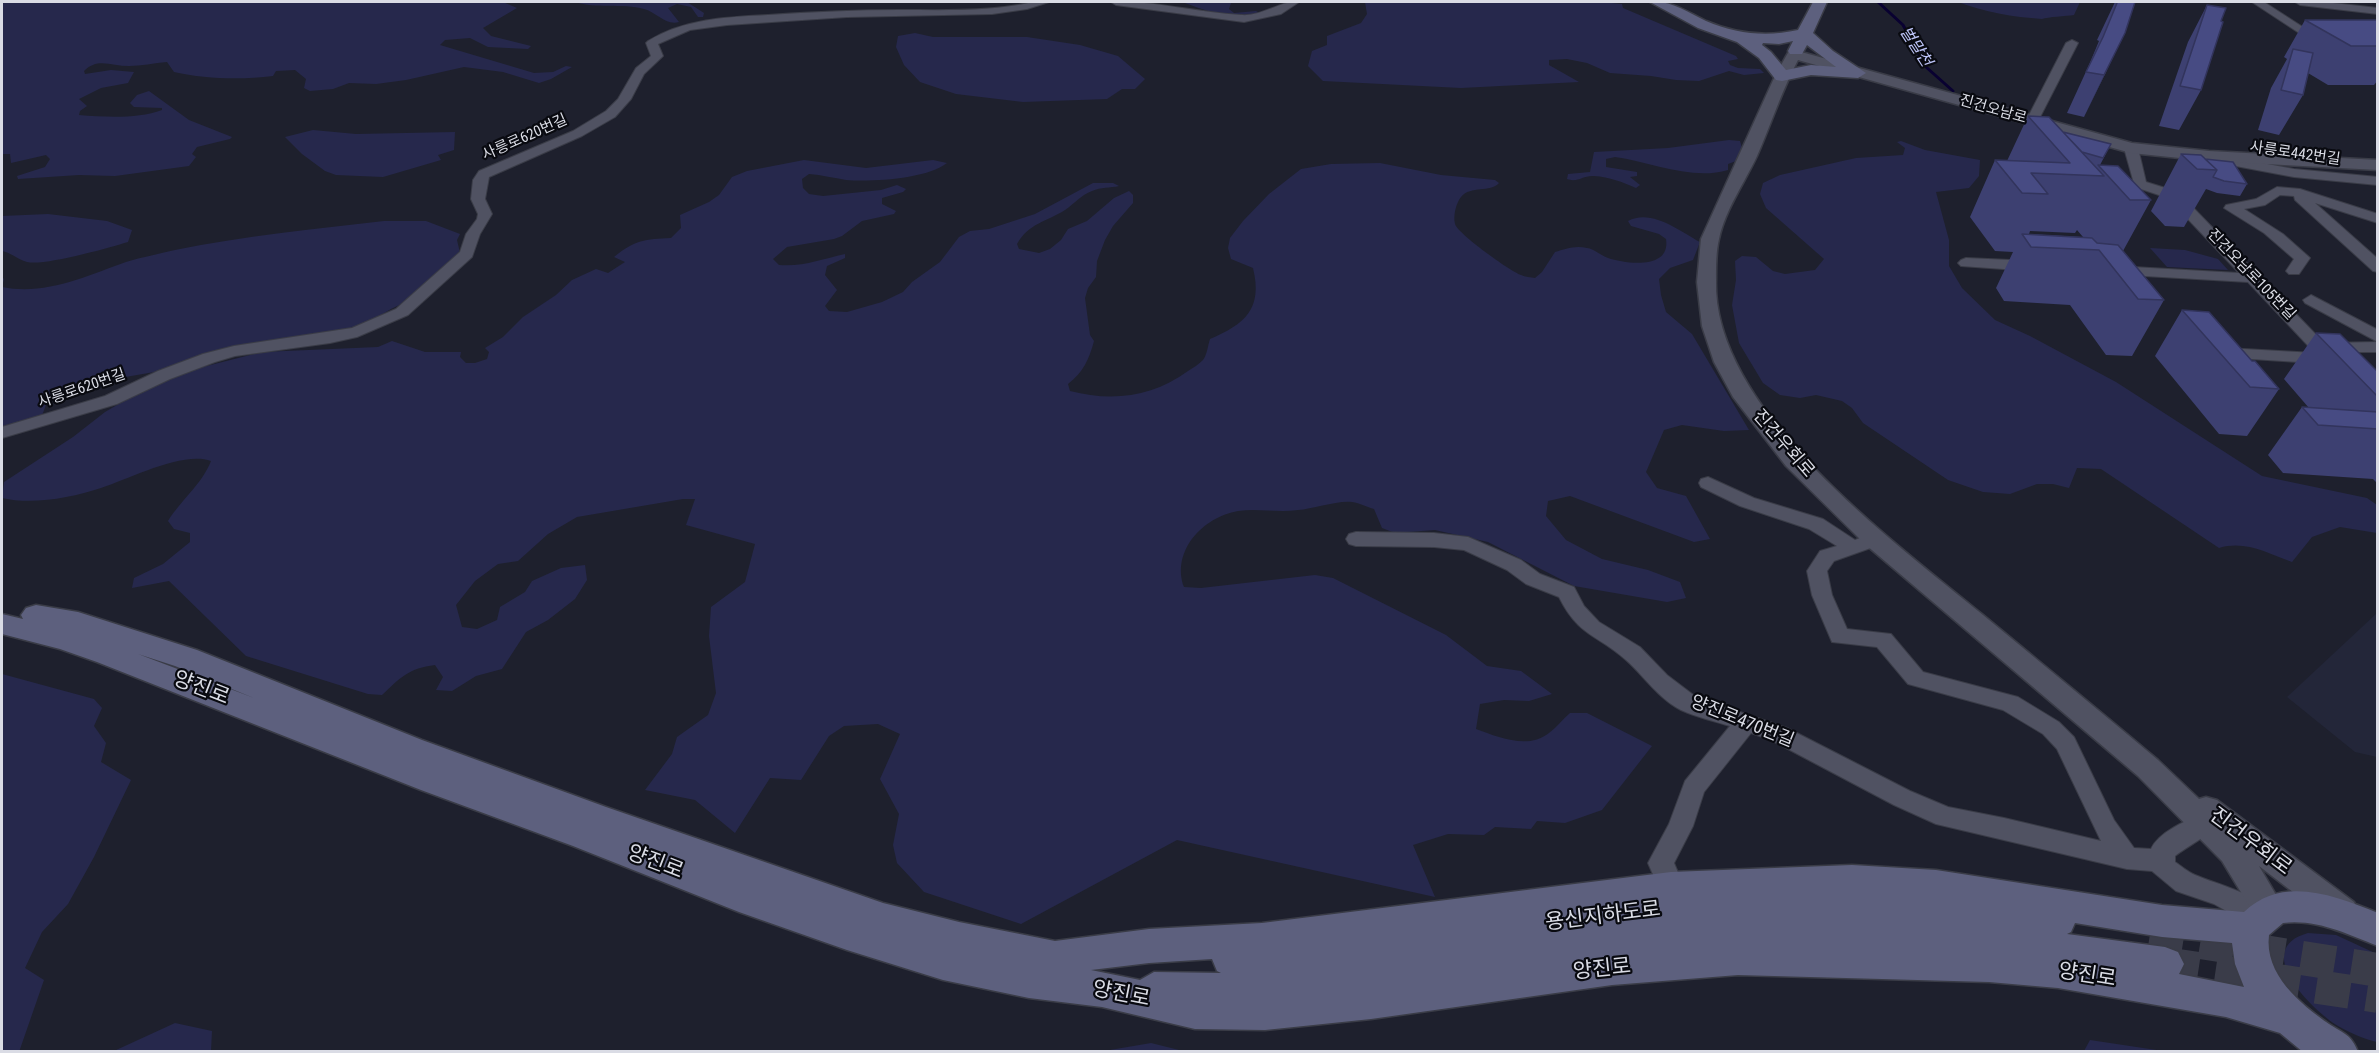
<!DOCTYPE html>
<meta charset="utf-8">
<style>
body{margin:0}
#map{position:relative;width:2379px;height:1053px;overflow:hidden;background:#1e202d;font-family:"Roboto Condensed",sans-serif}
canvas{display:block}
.frame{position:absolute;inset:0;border:3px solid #dadce5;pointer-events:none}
</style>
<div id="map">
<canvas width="2379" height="1053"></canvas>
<div class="frame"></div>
</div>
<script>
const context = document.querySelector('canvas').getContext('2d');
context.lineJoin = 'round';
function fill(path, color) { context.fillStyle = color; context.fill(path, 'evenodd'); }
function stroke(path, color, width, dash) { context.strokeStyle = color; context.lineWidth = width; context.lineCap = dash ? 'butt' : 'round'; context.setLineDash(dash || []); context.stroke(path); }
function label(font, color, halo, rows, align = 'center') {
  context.font = font + ' "Roboto Condensed","Noto Sans KR",sans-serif'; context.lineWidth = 4.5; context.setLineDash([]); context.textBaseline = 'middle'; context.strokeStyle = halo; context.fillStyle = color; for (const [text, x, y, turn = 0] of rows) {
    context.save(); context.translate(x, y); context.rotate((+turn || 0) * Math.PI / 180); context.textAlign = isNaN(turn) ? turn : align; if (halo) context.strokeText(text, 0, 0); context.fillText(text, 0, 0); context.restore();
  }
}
const built = new Path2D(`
 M2377 613V757L2355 752 2287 697Z`);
const green = new Path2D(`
 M2 2H503L517 8 483 28 491 36 531 46 528 49 488 47 470 38 445 40 440 45 534 73 553 72 566 66 572 67 551 79 539 83 503 72 464 67 406 80 376 84 349 83 333 89 310 91 304 88 306 79 295 70 276 71 273 76C241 80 205 79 174 72L167 62C154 63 141 66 129 66 112 66 97 57 84 71L85 74 111 70 134 72 128 83 101 88 79 99 87 106 80 111 79 115C105 117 138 119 162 110V108L134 107 130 103 137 95 149 91 189 120 232 137 230 139 197 147 192 154 196 157 189 166 115 176 79 175 18 179 17 176 45 167 50 159 46 155 11 163 10 154H2Z
 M576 2H687L704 13 703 17H698L691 7 677 4 668 8 679 22C666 26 656 12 644 9 623 3 594 9 576 2Z
 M1182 2H1229L1231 3 1229 9 1234 13 1256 11 1262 14C1236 22 1207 11 1182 2Z
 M1365 2H1601L1622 4 1623 8 1736 56 1738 59 1728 61 1730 65 1738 68 1760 69 1764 73 1744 75 1729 71 1699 81 1676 80 1651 76 1610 73 1587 63 1567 59 1549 60V65L1579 82 1461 88 1323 81 1308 66 1312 51 1327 45V36L1361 23 1367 14Z
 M1958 2H2080L2074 15C2066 16 2048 17 2042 19 2013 17 1984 12 1958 2Z
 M915 33 933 37H1027L1080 45 1118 56 1145 79 1135 89H1122L1107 99 1023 102 956 94 920 82 904 65 896 47 898 36Z
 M313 130 356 134 455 132 454 150 438 155 441 160 383 177 336 175 325 171 302 154 285 137Z
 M1729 140 1740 141 1742 148 1736 161 1728 164V170C1692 181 1652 162 1615 157L1606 159V167L1637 172V176L1630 177 1640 185 1636 188C1622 182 1610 177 1594 176 1583 175 1578 183 1567 179L1568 174 1590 172 1594 152 1668 148Z
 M1901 141 1925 150 1980 160 1979 176 1969 188 1936 192 1949 240V266L1962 288 1995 320 2030 336 2116 382 2262 476 2367 498 2377 505V533L2340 527 2312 537 2292 562C2267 553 2245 540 2219 548L2101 469 2077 468 2069 488 2053 484H2037L2010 494 1983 492 1948 480 1863 423 1852 408 1842 401 1816 395 1800 398 1780 395 1763 383 1739 343 1732 305 1736 280 1735 261 1742 256 1756 257 1773 271 1785 274 1815 270 1824 259 1766 208 1760 194 1763 183 1780 175 1856 158 1903 155 1905 148 1897 142Z
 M804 160 866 168 933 160 947 163C927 179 872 182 846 180 834 178 822 175 809 174L802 179 803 188 809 194 823 196 881 190 897 185 906 189 903 192 882 198V204L896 211 894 214 862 221 842 236 834 239 787 247 773 259 779 265C803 267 822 259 845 254V258L827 266 825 275 837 290 825 306 829 311 847 312 882 302 903 292 912 282 940 262 959 237 970 231 989 229 1035 214 1093 183H1113L1119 186C1110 188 1101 187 1092 191 1081 195 1074 204 1065 210 1046 222 1029 223 1017 244L1019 249 1039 253 1050 249 1061 240 1068 229 1087 221 1114 198 1129 191 1133 195V203L1113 226 1105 240 1097 261 1096 277 1088 288 1085 298 1090 335 1094 341C1089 360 1083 372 1068 384L1070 391C1112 402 1153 397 1188 371 1193 368 1199 364 1203 360 1207 355 1208 345 1210 339 1245 324 1263 309 1253 268L1231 259 1228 248 1230 238 1243 221 1269 194 1301 169 1331 164 1380 163 1441 175 1495 180 1499 183C1490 193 1471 185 1461 197 1456 203 1453 216 1455 224 1458 234 1510 271 1521 275 1525 277 1531 277 1535 278L1542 272 1555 252C1565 249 1575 245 1587 248 1594 249 1600 255 1608 258 1626 264 1671 270 1666 239L1659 234 1631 226 1628 221C1651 208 1680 231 1700 242L1693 260 1670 268 1659 279 1661 295 1666 312 1692 334 1749 430 1724 431 1682 425 1664 430 1646 472 1657 488 1686 496 1710 539 1694 542 1570 496 1548 501 1546 516 1566 540 1602 559 1648 570 1680 582 1686 598 1667 602 1574 586 1488 542 1435 530 1395 533 1382 528 1374 509C1367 507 1360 503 1352 502 1338 500 1313 509 1298 510 1278 513 1258 508 1238 511 1203 517 1171 551 1184 587L1201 588 1315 575 1333 578 1446 635 1487 666 1521 671 1552 694 1529 701 1504 700 1480 704 1476 729C1498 737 1528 750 1549 733 1557 727 1563 719 1570 713H1587L1652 746 1602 810 1565 823 1537 821 1531 829 1495 827 1484 835 1448 834 1413 845 1435 897 1177 840 1021 924 924 892 897 863 893 845 899 814 880 779 900 734 878 724 844 726 829 736 801 780 770 778 735 833 695 800 645 790 672 754 677 737 708 715 716 693 709 636 711 607 745 582 755 544 686 525 695 499H683L577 517 548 534 518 561 498 564 475 581 456 605 462 627 477 629 497 620 500 607 525 592 532 581 561 568 585 565 587 580 575 599 548 620 526 632 502 669 476 676 452 691 436 690 443 677 435 665C409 668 400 678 382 695L368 694 246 656 169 581 132 588 134 578 163 564 190 542V533L174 529 168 521C181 500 202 484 211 461 182 451 130 479 101 488 71 498 32 505 2 498L4 482 73 437 105 412 136 394 187 371 262 352 378 347 392 341 425 352H461L460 357 466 363H475L487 359 489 352 485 348 503 337 523 317 556 295 572 280 596 269 608 273 625 262 614 257C635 240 645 239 671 238L681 228 680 215 709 202 719 195 732 177 747 171Z
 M48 214 107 221 132 230 128 242C108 248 45 266 27 262 17 259 10 252 2 251V216Z
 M384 221H426L460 234 457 240 460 253 422 294 391 309 354 331 246 348 166 370 73 386 49 397 41 418 2 431V277L4 279 2 287C45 296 86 276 126 262 142 257 159 254 175 250 244 236 314 229 384 221Z
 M2150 248 2185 250 2218 259 2228 270 2167 267Z
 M2 674 94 699 102 708 94 726 106 743 101 762 131 780 94 857 68 904 42 932 25 968 44 980 19 1052 2 1051Z
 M2308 933 2336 935 2377 954V1042C2364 1039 2350 1033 2338 1026 2312 1010 2250 949 2308 933Z
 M175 1023 212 1031 211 1051H114Z
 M2090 1040 2163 1051H2084Z
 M1151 1043 1183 1051H1109L1110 1050Z`);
const stream = new Path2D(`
 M1878 2 1903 25 1926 67 1953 91`);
const secondaryTunnel = new Path2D(`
 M2150 934 2378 970
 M2165 964 2378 996`);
const minor = new Path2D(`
 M1033 2H1049L1027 9 992 14 847 17 727 25 690 30 658 44 663 56 644 74 631 99 615 117 582 136 489 177 485 199 492 214 480 234 472 257 408 315 357 337 330 343 235 356 215 362 170 379 117 404 2 438V427L105 396 158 371 203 354 234 346 352 328 396 309 460 252 466 234 477 219 478 214 471 199 473 180 479 171 573 131 606 111 618 99 636 68 651 56 646 43 648 41C684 19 726 17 768 15 812 12 856 10 900 10 944 10 990 12 1033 2Z
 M1111 2C1154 0 1198 13 1241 15 1262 17 1281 0 1299 2L1281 14 1244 22 1116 5Z
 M2252 2H2264L2329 44 2327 46H2319Z
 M2295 2H2324L2378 8V14L2300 5Z
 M2072 40 2078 43 2038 121 2032 125 2027 124 2026 121 2066 43Z
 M2131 144 2138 148 2146 182 2178 192 2324 343 2378 342V352H2333L2338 359 2330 364 2220 357 2218 353 2226 348 2315 353 2248 282 2110 274 2107 271 2110 268 2115 266 2239 273 2168 198 2135 187 2124 148Z
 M2214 154 2294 169 2378 177V185L2294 177 2209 161 2207 158 2209 155Z
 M2277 187 2300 189 2378 214V223L2315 203 2378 259V272L2373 271 2295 200 2294 196 2280 195 2265 205 2244 209 2283 234 2310 258 2299 274H2289L2286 271 2294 259 2264 233 2224 208 2226 205 2256 199Z
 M1966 258 2032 261 2040 266 2032 271 1961 266 1958 263 1961 260Z
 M2311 295 2378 330V342L2305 303 2303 300Z
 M1708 477 1754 498 1823 519 1855 540 1875 532 1882 534 1885 539 1882 544 1834 561 1827 571 1832 595 1847 629 1891 634 1923 672 2018 697 2059 722 2074 737 2114 820 2134 848 2151 849C2159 832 2186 820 2204 814L2213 817 2216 824C2211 835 2186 847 2175 856V862C2181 866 2188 872 2195 875 2218 885 2262 894 2273 918L2269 926 2260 930 2214 904 2176 891 2152 871 2127 869 1936 824 1894 805 1771 740 1751 733 1704 792 1693 826 1674 863 1684 887 1680 895 1671 898 1662 895 1648 863 1669 824 1685 781 1730 726C1714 721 1696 717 1681 710 1659 699 1644 676 1626 660 1597 634 1579 637 1559 597L1526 584 1507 570 1464 550 1434 547 1356 546 1349 544 1346 539 1349 534 1356 532 1434 533 1468 537 1521 560 1540 574 1574 587 1584 606 1599 622 1640 647 1667 675 1696 697 1787 728 1910 791 1948 807 2004 818 2101 841 2057 749 2043 734 2003 710 1908 684 1877 647 1832 642 1812 595 1807 571 1820 551 1837 546 1809 529 1740 506 1701 487 1699 483 1701 479Z`);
const tertiary = new Path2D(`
 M1794 50 2132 143 2209 151 2378 160V170L2209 161 2131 153 1798 60C1782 90 1771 124 1757 156 1745 182 1725 210 1719 239 1716 251 1716 266 1716 279 1711 408 1892 540 1983 615 2041 663 2100 711 2158 760L2199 799 2206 797 2217 800 2354 902 2359 912 2354 922 2343 926 2332 922 2259 866 2286 912 2281 922 2270 926 2259 922 2222 861 2138 776 1866 545 1786 466 1733 397 1714 362 1702 326 1697 282 1701 239 1775 76 1789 51Z`);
const secondary = new Path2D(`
 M1650 2C1671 0 1687 12 1706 21 1736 34 1767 37 1798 30L1813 2H1827L1813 33 1833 51 1866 73 1858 78 1811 75 1782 81 1776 80 1759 58 1737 42 1698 28ZM1793 41 1788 51 1790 54H1802L1807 45 1836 67 1811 65 1786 70 1771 52 1762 45 1763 43 1779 44Z
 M36 605 78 612 197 650 422 740 606 807 883 903 959 922 1055 941 1149 929 1262 923 1671 872 1852 865 1936 870 2162 905 2244 912C2282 875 2334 895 2378 913V946C2346 934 2318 919 2283 923L2269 935C2264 974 2300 1004 2329 1024 2344 1034 2351 1034 2358 1052H2303L2280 1033 2226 1017 2058 988 1989 982 1738 975 1612 985 1371 1019 1265 1030 1195 1029 1102 1007 1029 998 943 980 847 950 739 912 573 846 421 790 97 662 60 649 2 634V614L23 619 21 615 26 608ZM138 654 175 666 254 698ZM2075 923 2162 937 2232 943 2235 964 2244 987 2179 974 2184 964 2178 952 2165 947 2067 934 2071 932ZM1212 959 1217 971 1221 973 1154 972 1140 980 1091 970 1149 963Z`);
const wall = new Path2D(`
 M2115 2H2135L2106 72 2084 117 2067 113 2089 65 2099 41 2097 40Z
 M2207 5 2221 21 2201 90 2179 130 2159 126 2188 42Z
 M2305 20H2378V80L2374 85H2328L2308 73 2303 95 2279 135 2258 130 2271 88 2287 59 2284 57Z
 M2028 116 2063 132 2111 144 2100 165 2151 200 2123 251 2164 300 2132 356 2106 355 2070 305 2004 301 1996 288 2013 252 1995 251 1970 217 1995 160 2007 161ZM2077 230 2083 237 2029 234 2030 231 2075 233Z
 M2181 154 2205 159 2247 184 2240 196 2217 193 2206 189 2184 227 2165 226 2151 211Z
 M2182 310 2252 361 2279 389 2247 436 2219 434 2155 356Z
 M2316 333 2378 372V484L2373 479 2283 473 2268 455 2302 407 2309 408 2284 379Z`);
const shadedWall = new Path2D(`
 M2125 33 2106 72 2084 117 2104 75Z`);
const building = new Path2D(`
 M2115 2H2135L2125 33 2104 75 2086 72 2103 37 2117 3Z
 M2207 5 2226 8 2221 21 2223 22 2201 90 2180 86Z
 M2305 20H2378V46H2351Z
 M2293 49 2313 53 2303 95 2281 90Z
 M2028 116 2049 117 2104 176 2031 173 2048 194 2022 193 1995 160 2070 163Z
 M2063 132 2111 144 2103 158 2082 152Z
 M2181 154 2201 155 2217 170 2197 169Z
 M2205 159 2233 162 2247 184 2224 181 2213 177 2217 170Z
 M2098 165 2118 166 2151 200H2130Z
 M2022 234 2092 238 2097 243 2118 245 2164 300 2138 299 2099 250 2031 247Z
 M2182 310 2209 312 2252 361H2255L2279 389 2250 387Z
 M2316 333 2340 334 2378 372V397Z
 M2302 407 2378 412V429L2318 425Z`);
const farStreetnames = [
 ["진건오남로",1993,110,16],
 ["사릉로620번길",525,138,-24],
 ["사릉로442번길",2295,154,8],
 ["진건오남로105번길",2251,275,46],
 ["사릉로620번길",82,389,-19]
];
const farWaternames = [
 ["벌말천",1915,47,57]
];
const streetNames = [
 ["진건우회로",1783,444,49],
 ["양진로470번길",1742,722,22]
];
const nearStreetnames = [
 ["양진로",201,689,21],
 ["진건우회로",2250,842,37],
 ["양진로",655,863,21],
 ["용신지하도로",1603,917,-7],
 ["양진로",1602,970,-6],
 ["양진로",2087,976,9],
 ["양진로",1121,995,11]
];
fill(built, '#232639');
fill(green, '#26284c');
stroke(stream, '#090131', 3);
stroke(secondaryTunnel, '#3a3c49', 34, [34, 17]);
stroke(minor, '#3a3c47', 2);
stroke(tertiary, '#3a3c47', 3);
stroke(secondary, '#3a3c47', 3);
fill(minor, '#505262');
fill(tertiary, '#505262');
fill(secondary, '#5d607e');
fill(wall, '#3d4071');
fill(shadedWall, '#32345c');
fill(building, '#474b83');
stroke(building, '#32345c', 1.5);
label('15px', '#dadce5', '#090a10', farStreetnames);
label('italic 16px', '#bdc4f7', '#090a10', farWaternames);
label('18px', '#dadce5', '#090a10', streetNames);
label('21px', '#dadce5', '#090a10', nearStreetnames);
</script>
